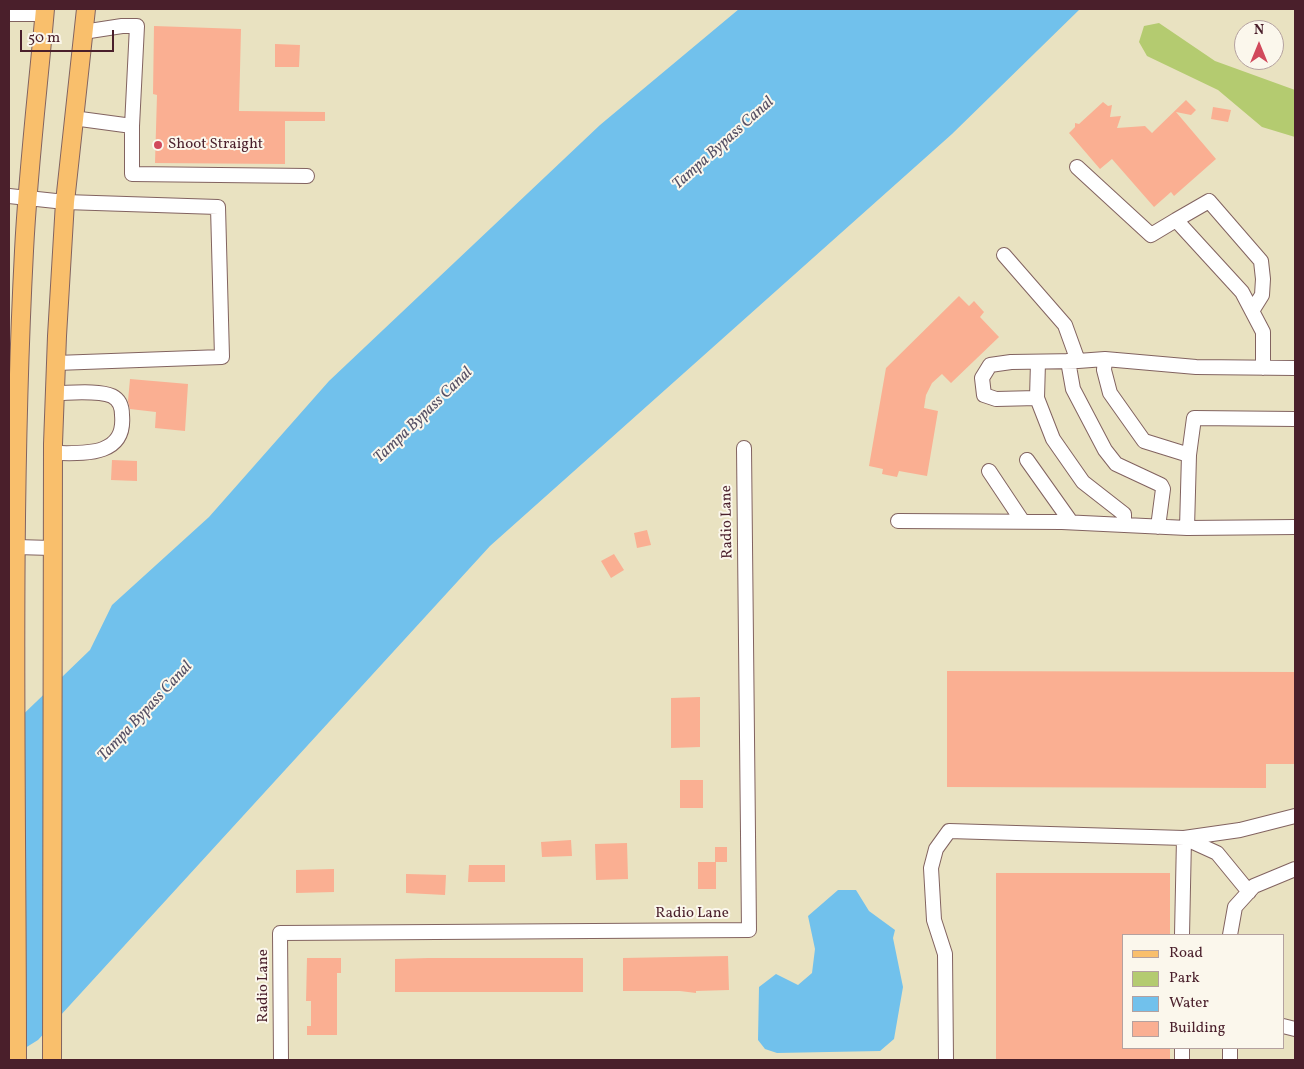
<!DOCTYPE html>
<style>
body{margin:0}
#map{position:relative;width:1304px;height:1069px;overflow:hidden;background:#e9e2c1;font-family:Vollkorn,serif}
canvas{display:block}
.frame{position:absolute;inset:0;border:10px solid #4a1f2b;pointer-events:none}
.legend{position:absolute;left:1122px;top:934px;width:162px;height:115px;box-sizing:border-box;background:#fbf7ec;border:1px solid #b4a19f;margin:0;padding:6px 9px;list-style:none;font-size:15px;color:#4a1f2b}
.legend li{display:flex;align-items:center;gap:10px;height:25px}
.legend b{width:25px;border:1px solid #b4a19f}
.north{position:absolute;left:1234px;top:20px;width:50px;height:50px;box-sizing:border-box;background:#fbf7ec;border:1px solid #b4a19f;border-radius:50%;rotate:0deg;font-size:14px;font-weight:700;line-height:20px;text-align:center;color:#4a1f2b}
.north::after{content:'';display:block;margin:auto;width:18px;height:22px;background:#d1495b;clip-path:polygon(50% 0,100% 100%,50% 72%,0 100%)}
.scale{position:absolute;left:20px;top:30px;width:94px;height:22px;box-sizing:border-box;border:2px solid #4a1f2b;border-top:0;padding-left:6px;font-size:15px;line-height:18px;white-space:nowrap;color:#4a1f2b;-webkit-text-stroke:4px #fbf7ec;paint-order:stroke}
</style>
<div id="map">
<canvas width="1304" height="1069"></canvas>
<div class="frame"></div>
<ul class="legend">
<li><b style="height:6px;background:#f9bf6c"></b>Road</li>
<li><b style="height:14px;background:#b4cb70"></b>Park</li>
<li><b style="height:14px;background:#71c1ec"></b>Water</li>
<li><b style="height:14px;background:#faaf92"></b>Building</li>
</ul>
<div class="north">N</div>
<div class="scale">50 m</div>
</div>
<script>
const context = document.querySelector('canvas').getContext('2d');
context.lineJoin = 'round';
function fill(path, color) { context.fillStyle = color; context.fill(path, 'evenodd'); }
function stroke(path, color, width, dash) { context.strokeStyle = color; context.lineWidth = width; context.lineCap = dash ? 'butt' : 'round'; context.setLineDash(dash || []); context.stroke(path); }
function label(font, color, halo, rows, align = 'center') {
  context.font = font + ' Vollkorn,serif'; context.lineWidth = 4; context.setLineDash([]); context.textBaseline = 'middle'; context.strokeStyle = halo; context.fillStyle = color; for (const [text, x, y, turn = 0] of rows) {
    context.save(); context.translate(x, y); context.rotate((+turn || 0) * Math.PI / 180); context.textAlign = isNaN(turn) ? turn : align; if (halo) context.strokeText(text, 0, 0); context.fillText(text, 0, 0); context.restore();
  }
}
const green = new Path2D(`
 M1159 23 1215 61 1295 90V137L1262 127 1218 90 1147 56 1139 42 1144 26Z`);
const water = new Path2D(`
 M739 9H1080L952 134 490 546 38 1040 9 1058V728L90 650 112 605 209 517 329 381 600 125Z
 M838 890H856L869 911 895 930 893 938 903 987 894 1039 880 1051 777 1053 765 1049 758 1040 759 987 776 974 798 985 812 973 815 949 808 916Z`);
const building = new Path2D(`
 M154 26 241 29 239 111 325 112V121H285V164L155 163 157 95 153 94Z
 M275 44 300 45 299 67H275Z
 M1186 100 1196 110 1191 115 1176 112 1216 159 1174 196 1171 192 1154 207 1112 159 1100 169 1069 133 1075 127V123L1079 124 1103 102 1108 106 1112 105 1110 117 1121 116 1117 128 1145 126 1152 133Z
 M1213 107 1231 110 1228 122 1211 119Z
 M959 296 969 306 974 301 984 312 980 317 999 337 951 383 942 374 932 383 926 395 924 408 938 411 927 476 899 471 897 477 882 474 883 469 869 466 886 368Z
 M130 379 188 384 185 431 155 428 156 412 130 409 128 401Z
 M112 460 137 461V481L111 480Z
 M647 530 651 545 637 548 634 533Z
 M614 554 624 570 611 578 601 561Z
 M947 671 1295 672V764H1266V788L947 787Z
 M700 697V747L671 748V698Z
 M680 780H703V808H680Z
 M571 840 572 856 542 857 541 842Z
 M627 843 628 879 596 880 595 844Z
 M715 847H727V862H715Z
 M698 862H716V889H698Z
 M469 865H505V882H468Z
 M334 869V892L296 893V870Z
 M996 873H1170V935H1123V1048H1170V1060H996Z
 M406 874 446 875 445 895 406 893Z
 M728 956 729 990 696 991V993L680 991H623V958Z
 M307 958H341V973H337V1035H307V1026H311V1001H306Z
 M428 958H583V992H395V959Z`);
const minor = new Path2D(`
 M9 14H45
 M83 32 122 26H137L132 126
 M73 118 132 126V174L307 176
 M1077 167 1151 235 1176 220 1242 292 1263 332V368
 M9 196 65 202 218 207 222 357 56 363
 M1176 220 1209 201 1261 261 1263 279 1262 295 1252 311
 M1004 255 1065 325 1078 361 1105 359
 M1068 361 1073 389 1105 450 1116 464 1161 485 1163 489 1158 527
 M1038 362 1037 398 996 399 984 395 982 378 990 365 1011 362 1078 361
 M1037 398 1053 439 1083 482 1124 514V525
 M53 453C81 453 126 458 122 415 122 408 120 400 112 396 99 390 70 393 55 393
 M1189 455 1194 418 1295 419
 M1027 460 1071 522
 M989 471 1023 522
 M898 521 1062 522 1187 528 1189 455 1144 441 1110 393 1104 370 1105 359 1196 367 1295 368
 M1187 528 1295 527
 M9 554 16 547 52 548
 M1182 935 1184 838 1240 830 1295 816
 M1230 935 1235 907 1254 886 1295 869
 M1283 1026 1295 1029
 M1182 1048V1060
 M1230 1048V1060
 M281 1060 280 933 749 930 744 448
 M946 1060 945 954 934 920 931 868 936 849 949 831 1184 838 1217 853 1249 892`);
const major = new Path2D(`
 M17 1060C17 791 10 520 24 251 28 170 38 89 45 9
 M52 1060 53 444 57 336 65 202 86 9`);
const markers = [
 [158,145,5,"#d1495b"]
];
const poiNames = [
 ["Shoot Straight",168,145]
];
const streetNames = [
 ["Radio Lane",728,522,-91],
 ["Radio Lane",692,914],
 ["Radio Lane",264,986,-90]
];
const waterNames = [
 ["Tampa Bypass Canal",724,144,-42],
 ["Tampa Bypass Canal",424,416,-44],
 ["Tampa Bypass Canal",146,712,-47]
];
fill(green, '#b4cb70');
fill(water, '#71c1ec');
fill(building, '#faaf92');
stroke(minor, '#826360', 16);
stroke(major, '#826360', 20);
stroke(minor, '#fff', 14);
stroke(major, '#f9bf6c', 18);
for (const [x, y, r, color] of markers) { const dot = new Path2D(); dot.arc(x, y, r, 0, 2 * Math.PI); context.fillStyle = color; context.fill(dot); stroke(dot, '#fbf7ec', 2); }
label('15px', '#4a1f2b', '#fbf7ec', poiNames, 'left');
label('15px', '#4a1f2b', '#fbf7ec', streetNames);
label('italic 16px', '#565065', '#fbf7ec', waterNames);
</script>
